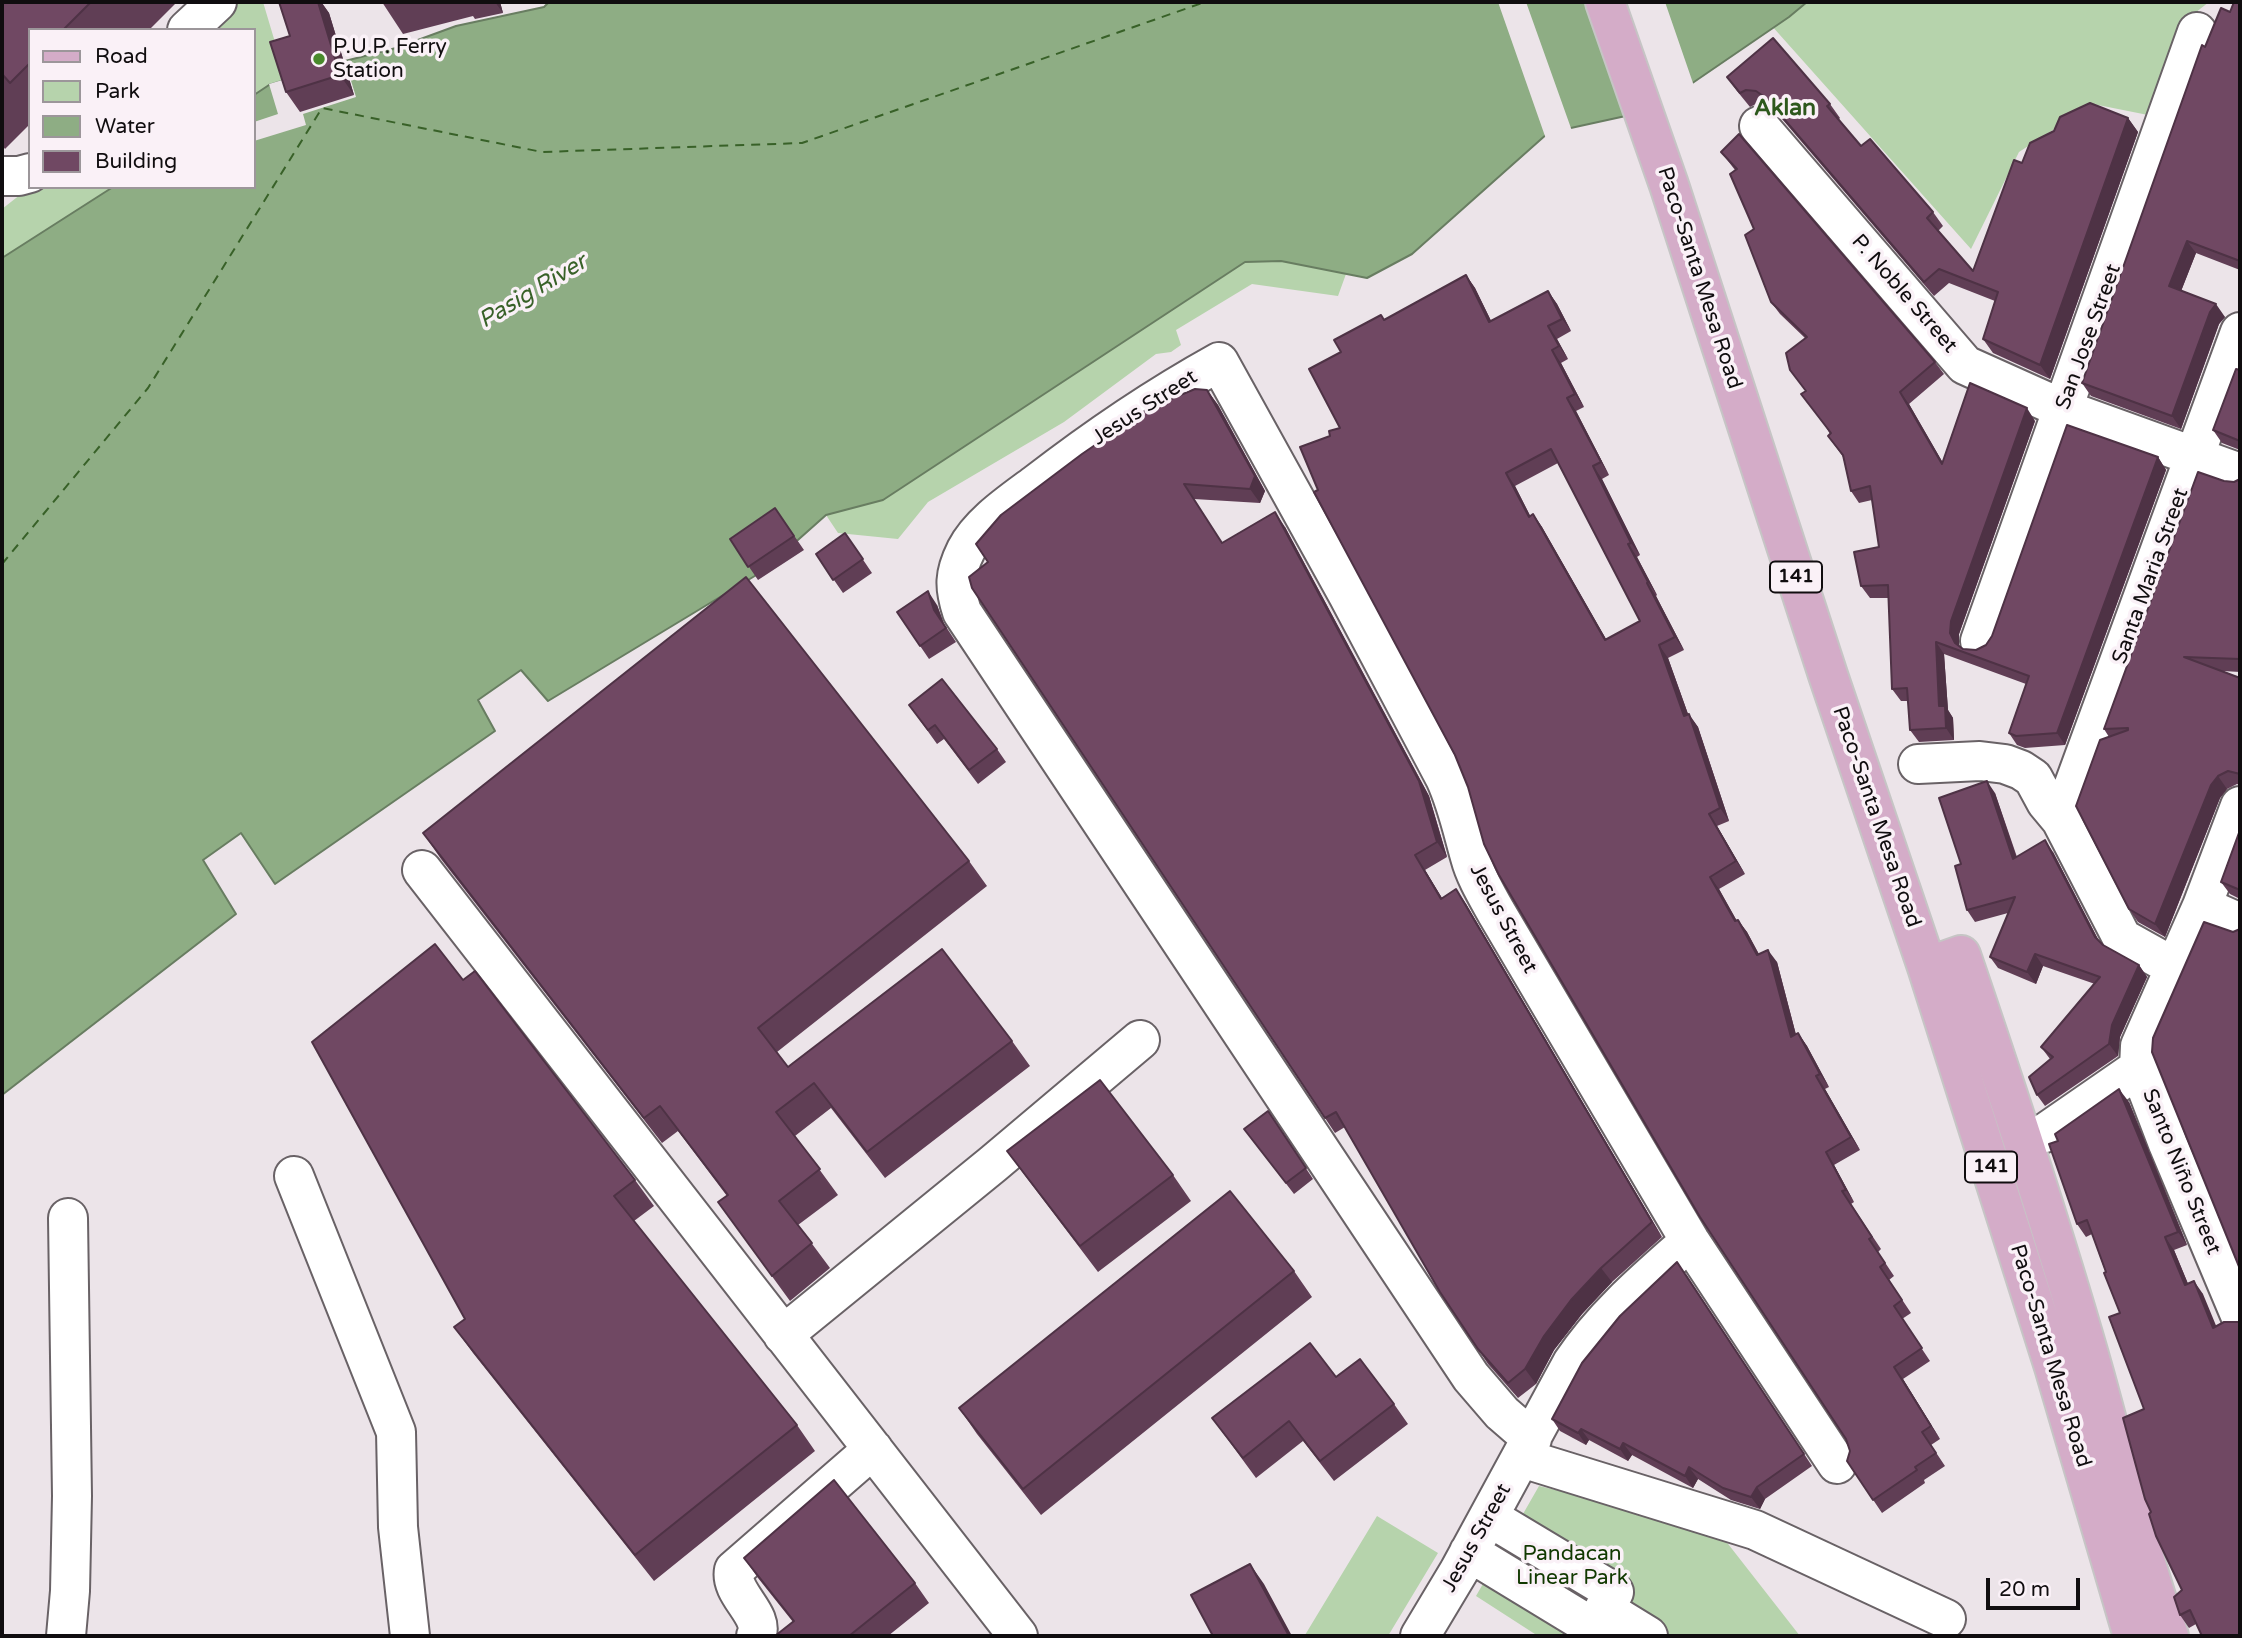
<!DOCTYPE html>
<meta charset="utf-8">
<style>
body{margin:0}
#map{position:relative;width:2242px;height:1638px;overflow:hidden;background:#ece4e9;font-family:"Varela Round",sans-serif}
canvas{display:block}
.frame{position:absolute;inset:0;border:4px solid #100d0f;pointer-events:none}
.legend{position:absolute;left:28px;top:28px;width:228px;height:161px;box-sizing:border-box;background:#faf1f7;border:2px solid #9c969a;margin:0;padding:9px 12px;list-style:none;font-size:21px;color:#100d0f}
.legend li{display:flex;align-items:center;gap:14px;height:35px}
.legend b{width:35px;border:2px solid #9c969a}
.scale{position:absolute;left:1986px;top:1578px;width:94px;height:32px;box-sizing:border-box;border:4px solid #100d0f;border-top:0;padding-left:9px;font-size:21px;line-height:24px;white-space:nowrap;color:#100d0f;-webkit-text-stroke:5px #faf1f7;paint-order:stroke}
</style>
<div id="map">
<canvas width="2242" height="1638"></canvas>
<div class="frame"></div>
<ul class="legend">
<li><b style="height:9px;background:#d4acc8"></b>Road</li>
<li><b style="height:19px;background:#b6d3ac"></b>Park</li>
<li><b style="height:19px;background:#8ead84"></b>Water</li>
<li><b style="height:19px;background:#704863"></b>Building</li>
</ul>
<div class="scale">20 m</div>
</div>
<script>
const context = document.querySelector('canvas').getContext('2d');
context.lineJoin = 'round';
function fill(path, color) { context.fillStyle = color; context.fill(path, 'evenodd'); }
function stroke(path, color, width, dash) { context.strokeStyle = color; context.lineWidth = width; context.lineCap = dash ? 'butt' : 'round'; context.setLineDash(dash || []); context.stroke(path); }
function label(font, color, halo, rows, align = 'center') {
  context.font = font + ' "Varela Round",sans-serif'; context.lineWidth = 7; context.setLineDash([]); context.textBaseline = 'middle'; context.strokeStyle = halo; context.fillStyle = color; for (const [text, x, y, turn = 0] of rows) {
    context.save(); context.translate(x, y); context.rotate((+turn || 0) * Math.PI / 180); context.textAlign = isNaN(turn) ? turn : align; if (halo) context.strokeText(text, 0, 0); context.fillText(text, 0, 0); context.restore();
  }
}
const green = new Path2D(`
 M233 2H263L286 79 269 85 254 95V30H203Z
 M1800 2H2209L2186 20 2158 117 2093 104 2019 152 1971 249 1771 25Z
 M30 187H113L2 258V209Z
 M1281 261 1346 274 1338 296 1252 284 1176 330 1181 345 1171 352 1156 354 1064 422 928 502 898 539 838 533 826 515 883 500 1245 262Z
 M1539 1486 1649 1512 1725 1540 1800 1636H1538L1476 1596Z
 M1377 1516 1438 1553 1388 1636H1306L1305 1635Z`);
const water = new Path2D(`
 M549 2H1807L1789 17 1653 110 1548 133 1412 254 1367 278 1281 261 1245 262 883 500 826 515 763 571 548 701 521 670 478 700 495 731 275 884 241 833 203 860 236 914 2 1095V258L113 187H254V95L269 85 345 61 396 48 456 26 544 7Z`);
const pier = new Path2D(`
 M1498 2H1526L1572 131 1550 136 1546 139Z
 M1585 2H1665L1694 86 1655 114 1626 120Z
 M345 61 356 97 303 114 306 125 254 141V122L278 114 269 84Z`);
const ferry = new Path2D(`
 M2 564 148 388 322 108 542 152 802 143 1205 2`);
const minor = new Path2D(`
 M187 30 217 2
 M1759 126 1965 365 2063 409 2240 473
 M2 176H19L30 173
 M1980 641 2197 32
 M1918 764 1980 761 2005 764 2021 770 2033 778 2046 802 2061 820 2122 938 2174 967
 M2240 806 2202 906 2140 1046 2139 1068 2168 1144 2240 1315
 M2061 820 2240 332
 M422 870 1018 1636
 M2202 906 2240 923
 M2045 1133 2139 1068
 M294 1176 396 1432 398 1527 410 1636
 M783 1335 993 1164 1140 1040
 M1532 1439 1502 1413 1471 1377 962 612C954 587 954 574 966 550 980 523 1012 502 1036 484 1094 439 1154 398 1219 362L1348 595 1445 778C1457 804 1462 829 1470 857 1475 876 1486 894 1496 912L1690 1241 1837 1464
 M1522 1458 1755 1530 1946 1619
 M1489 1517 1614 1592 1604 1609 1648 1636
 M1469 1552 1607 1636
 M66 1636 70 1591 72 1496 68 1218
 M756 1636C766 1615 729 1594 734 1570L873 1449
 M1420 1636 1459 1571 1572 1363C1604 1315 1647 1279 1690 1241`);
const major = new Path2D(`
 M1605 2 1669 185 1828 675 1927 967 2054 1367 2133 1636
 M1927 967 1961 955C2006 1087 2050 1220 2089 1355 2116 1449 2137 1544 2169 1636`);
const wall = new Path2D(`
 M2 2H177L149 30H30V124L5 149 2 145Z
 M279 2H325L322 3 329 13 354 95 300 112 286 92 290 36Z
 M382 2H500L503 13 475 19 473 16 403 34Z
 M2240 2V270L2196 253 2181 291 2225 317 2219 324 2181 429 2091 396 2082 383 2205 47 2230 12Z
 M1727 77 1830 104 1840 118 1838 120 1861 146 1933 212 1943 226 1938 231 1973 271 2022 163 2128 118 2138 132 2050 379 1993 353 1983 339 1995 301 1949 283 1934 296 1776 112 1766 105 1756 104 1750 107 1737 91Z
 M1721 152 1935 362 1944 374 1909 404 1943 463 2035 421 1959 634V646L1963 649 1976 650 1986 645 2158 457 2166 470 2065 745 2025 748 2017 745 2009 733 2026 684 1944 654 1948 710 1953 718 1954 740 1919 742 1910 730 1908 701H1901L1892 689 1889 598H1870L1861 586 1879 547 1872 500 1859 503 1851 491 1843 457 1828 436 1830 434 1805 391V338L1780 314 1771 302 1754 229 1735 170Z
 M1466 275 1475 288 1491 321 1548 291 1557 304 1571 331 1557 339 1568 359 1561 363 1584 407 1576 411 1609 475 1602 479 1640 555 1637 557 1657 595 1656 596 1684 650 1668 658 1688 714 1698 727 1729 821 1717 826 1745 874 1719 889 1737 921 1738 920 1747 932 1759 954 1777 962 1796 1035 1798 1033 1807 1046 1829 1087 1825 1089 1860 1150 1834 1165 1854 1202 1851 1204 1881 1249 1878 1252 1894 1276 1889 1280 1911 1313 1902 1319 1930 1361 1903 1379 1940 1439 1931 1445 1945 1466 1924 1480 1925 1483 1882 1513 1847 1461 1850 1451 1846 1439 1468 787 1455 755 1318 490 1330 436 1340 428 1341 352ZM1558 463 1640 621 1606 639 1542 527 1533 514 1530 516 1515 486Z
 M2240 370V450L2222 443 2213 430Z
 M1207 390 1218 405 1265 491 1260 503 1194 499 1222 543 1285 527 1429 796 1447 857 1425 870 1442 898 1456 889 1466 904 1662 1237 1612 1282 1582 1314 1554 1350 1536 1384 1518 1398 1488 1364 1440 1292 1345 1127 1335 1133 1325 1118 988 562 1171 399Z
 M2240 479V672L2223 671 2240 678V785L2237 784 2227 789 2220 798 2165 937 2138 922 2129 909 2109 737 2104 729 2224 481 2234 482Z
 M775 508 804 550 758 580 730 539Z
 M845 533 872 573 843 593 816 554Z
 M937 605 944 624 956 642 929 659 897 612Z
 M909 705 997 749 1006 762 978 784 944 739 937 744Z
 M1995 793 2017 857 2053 852 2099 941 2103 945 2139 965 2147 977 2120 1037 2118 1056 2045 1106 2037 1095 2050 1059 2041 1047 2095 984 2043 966 2036 984 1998 968 1990 957 2008 913 1975 922 1967 910 1961 864Z
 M2240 830V899L2230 894 2221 882Z
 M423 833 969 861 987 886 777 1052 788 1067 1012 1041 1030 1066 885 1178 831 1108 795 1136 838 1195 798 1225 830 1268 790 1301 718 1202 727 1196 678 1131 662 1143 441 859Z
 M463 980 635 1180 654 1206 634 1221 797 1425 815 1451 654 1581 473 1353 454 1327 465 1319Z
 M2129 1102 2187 1245 2174 1250 2188 1284 2203 1294 2196 1624 2189 1628 2180 1615 2182 1590 2151 1512 2144 1409 2120 1313 2092 1234 2086 1237 2077 1224 2058 1141Z
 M1268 1111 1313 1179 1294 1194 1244 1129Z
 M1007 1151 1173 1175 1191 1201 1098 1272 1026 1177Z
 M1294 1271 1312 1297 1041 1515 977 1434 959 1408Z
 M1686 1274 1812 1466 1765 1499 1760 1509 1731 1500 1698 1479 1693 1488 1632 1455 1628 1461 1589 1440 1586 1445 1560 1431 1552 1419Z
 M1336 1377 1394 1404 1408 1424 1334 1481 1303 1441 1256 1478 1212 1418Z
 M744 1558 915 1583 929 1603 888 1636H775L793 1622 758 1578Z`);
const shadedWall = new Path2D(`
 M318 2H321L329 13 354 95 340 75Z
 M495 2H500L503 13Z
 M2128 118 2138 132 2050 379 2040 365Z
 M2187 241 2196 253 2178 299 2169 286Z
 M1466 275 1475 288 1498 335 1489 322Z
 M1548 291 1557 304 1571 331 1562 319Z
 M2216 304 2225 317 2219 324 2181 429 2172 416 2210 312Z
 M1548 326 1557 339 1568 359 1559 346Z
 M1552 350 1561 363 1584 407 1575 394Z
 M1207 390 1218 405 1265 491 1260 503 1250 489Z
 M1900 392 1909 404 1951 477 1942 464Z
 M1567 398 1576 411 1609 475 1601 462Z
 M2027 408 2035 421 1959 634V646L1955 643 1950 633 1951 621Z
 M2158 457 2166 470 2065 745 2057 733Z
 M1593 466 1602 479 1640 555 1631 543Z
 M1506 473 1515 486 1537 529 1529 517Z
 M1275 512 1285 527 1429 796 1447 857 1437 842Z
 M1533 514 1542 527 1614 653 1605 640Z
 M1628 544 1637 557 1657 595 1648 582Z
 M1647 583 1656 596 1684 650 1675 637Z
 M928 591 937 605 944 624 956 642 934 610Z
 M1936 642 1944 654 1948 710 1953 718 1954 740 1946 728 1939 706Z
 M1659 645 1668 658 1693 728 1684 716Z
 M1689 714 1698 727 1729 821 1720 808Z
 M2218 776 2227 789 2220 798 2165 937 2155 924 2211 785Z
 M1987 781 1995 793 2021 871 2013 859Z
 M1709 814 1717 826 1745 874 1736 861Z
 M2045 840 2053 852 2103 949 2095 937Z
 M1415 855 1425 870 1451 913 1441 899Z
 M1710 877 1719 889 1744 934 1735 921Z
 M1456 889 1466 904 1662 1237 1652 1222Z
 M1738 920 1747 932 1766 968 1757 955Z
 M1768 950 1777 962 1800 1050 1791 1037Z
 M2035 954 2043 966 2036 984 2027 972Z
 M2139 965 2147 977 2120 1037 2118 1056 2109 1044 2112 1025Z
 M1798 1033 1807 1046 1829 1087 1820 1074Z
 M1816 1076 1825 1089 1860 1150 1851 1137Z
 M2119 1089 2129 1102 2187 1245 2178 1232Z
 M1826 1152 1834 1165 1854 1202 1846 1190Z
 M2165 1237 2174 1250 2194 1298 2185 1285Z
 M1601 1268 1612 1282 1582 1314 1554 1350 1536 1384 1525 1369 1544 1336 1571 1300Z
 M2194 1281 2203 1294 2222 1340 2213 1328Z
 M1894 1367 1903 1379 1940 1439 1931 1426Z
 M1581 1429 1589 1440 1586 1445 1578 1433Z
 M1623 1443 1632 1455 1628 1461 1620 1449Z
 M1689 1467 1698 1479 1693 1488 1685 1476Z
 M1757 1487 1765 1499 1760 1509 1751 1497Z
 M1250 1564 1264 1584 1292 1636H1289Z`);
const building = new Path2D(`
 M2 2H91L63 30H30V63L10 83 2 74Z
 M279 2H318L340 75 286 92 270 42 290 36Z
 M2234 2H2240V261L2187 241 2169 286 2216 304 2210 312 2172 416 2082 383 2202 45 2205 47 2221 8 2230 12Z
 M1773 38 1830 104 1827 106 1861 146 1870 139 1933 212 1927 218 1973 271 2014 160 2022 163 2030 143 2054 131 2060 117 2090 103 2128 118 2040 365 1983 339 1998 292 1939 269 1924 282 1766 98 1756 91 1746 90 1740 93 1727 77Z
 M1739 134 1935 362 1900 392 1942 464 1970 383 2027 408 1951 621 1950 633 1955 643 1963 649 1976 650 1986 645 1992 636 2067 425 2158 457 2057 733 2016 736 2009 733 2029 676 1936 642 1939 706H1945L1946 728 1910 730 1907 688 1892 689 1888 585 1861 586 1854 552 1879 547 1870 486 1851 491 1843 455 1828 436 1831 433 1801 394 1806 391 1790 370 1786 353 1807 337 1771 302 1745 235 1754 229 1730 174 1737 169 1721 152Z
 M1466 275 1489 322 1548 291 1562 319 1548 326 1559 346 1552 350 1575 394 1567 398 1601 462 1593 466 1631 543 1628 544 1648 582 1647 583 1675 637 1659 645 1684 716 1689 714 1720 808 1709 814 1736 861 1710 877 1735 921 1738 920 1757 955 1768 950 1791 1037 1798 1033 1820 1074 1816 1076 1851 1137 1826 1152 1846 1190 1842 1191 1872 1237 1869 1239 1885 1263 1880 1267 1902 1300 1894 1306 1922 1348 1894 1367 1931 1426 1922 1432 1936 1453 1915 1467 1917 1470 1873 1500 1847 1461 1850 1451 1846 1439 1700 1217 1499 875 1484 844 1468 787 1455 755 1314 492 1318 490 1300 447 1330 436 1329 431 1340 428 1309 369 1341 352 1334 340 1381 315 1384 320ZM1551 449 1640 621 1605 640 1533 514 1529 517 1506 473Z
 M2236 369 2240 370V441L2213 430Z
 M1195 389 1207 390 1255 476 1250 489 1184 484 1222 543 1275 512 1419 781 1437 842 1415 855 1441 899 1456 889 1652 1222 1601 1268 1571 1300 1544 1336 1525 1369 1508 1383 1478 1349 1440 1292 1336 1112 1325 1118 972 588 969 577 988 562 976 544 1001 515 1082 454 1149 408 1169 396 1171 399Z
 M2198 472 2224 481 2234 482 2240 479V659L2184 657 2240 678V774L2228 771 2218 776 2211 785 2155 924 2129 909 2076 806 2100 740 2128 730V728L2104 729Z
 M775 508 794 536 748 567 730 539Z
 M845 533 863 559 833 580 816 554Z
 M746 577 969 861 758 1028 788 1067 942 949 1012 1041 867 1152 814 1083 776 1112 820 1169 779 1201 812 1243 772 1276 718 1202 728 1195 660 1106 644 1118 423 833Z
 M928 591 934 610 946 628 920 646 897 612Z
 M942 679 997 749 969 770 935 725 928 730 909 705Z
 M1987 781 2013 859 2045 840 2095 937 2103 945 2139 965 2112 1025 2109 1044 2037 1095 2029 1077 2053 1057 2041 1047 2100 977 2035 954 2027 972 1990 957 2015 897 1967 910 1955 866 1961 864 1939 798Z
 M2240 830V890L2221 882Z
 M2204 922 2233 932 2240 929V1269L2152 1052 2153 1038Z
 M435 944 463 980 475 971 635 1180 614 1196 797 1425 635 1555 454 1327 465 1319 312 1042Z
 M1100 1080 1173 1175 1080 1246 1007 1151Z
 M2119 1089 2178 1232 2165 1237 2185 1285 2194 1281 2213 1328 2224 1322H2240V1636H2202L2190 1610 2180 1615 2174 1597 2182 1590 2156 1536 2149 1514 2151 1512 2145 1499 2123 1418 2144 1409 2109 1317 2120 1313 2104 1273 2106 1272 2087 1220 2077 1224 2049 1144 2058 1141 2055 1134Z
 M1268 1111 1306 1168 1286 1183 1244 1129Z
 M1230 1191 1294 1271 1023 1489 959 1408Z
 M1677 1262 1804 1454 1757 1487 1751 1497 1723 1488 1689 1467 1685 1476 1623 1443 1620 1449 1581 1429 1578 1433 1552 1419 1582 1363 1620 1316Z
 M1310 1343 1336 1377 1360 1359 1394 1404 1320 1461 1289 1421 1243 1458 1212 1418Z
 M834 1480 915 1583 849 1636H775L794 1621 744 1558Z
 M1250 1564 1289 1636H1213L1191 1595Z`);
const markers = [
 [319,59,7,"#498a2c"]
];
const shields = [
 [1796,577,52],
 [1991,1167,52]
];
const shieldNames = [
 ["141",1796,577],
 ["141",1991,1167]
];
const poiNames = [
 ["P.U.P. Ferry",333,47],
 ["Station",333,71]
];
const streetNames = [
 ["Paco-Santa Mesa Road",1699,278,72],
 ["P. Noble Street",1904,294,49],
 ["San Jose Street",2089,337,-70],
 ["Jesus Street",1145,408,-33],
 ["Santa Maria Street",2151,576,-70],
 ["Paco-Santa Mesa Road",1876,817,71],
 ["Jesus Street",1503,919,62],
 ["Santo Niño Street",2181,1172,68],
 ["Paco-Santa Mesa Road",2050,1356,73],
 ["Jesus Street",1477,1538,-61]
];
const parkNames = [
 ["Pandacan",1572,1554],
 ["Linear Park",1572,1578]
];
const neighbourhoodNames = [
 ["Aklan",1785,109]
];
const waterNames = [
 ["Pasig River",533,292,-31]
];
fill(green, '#b6d3ac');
fill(water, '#8ead84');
stroke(water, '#687d61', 2);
fill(pier, '#ece4e9');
stroke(ferry, '#386128', 2, [9, 7]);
stroke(minor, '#696266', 42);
stroke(major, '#c6c5c5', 42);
stroke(minor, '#fff', 38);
stroke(major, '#d4acc8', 38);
fill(wall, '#603e55');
fill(shadedWall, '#4e3245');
fill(building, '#704863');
stroke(building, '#4e3245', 2);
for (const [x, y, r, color] of markers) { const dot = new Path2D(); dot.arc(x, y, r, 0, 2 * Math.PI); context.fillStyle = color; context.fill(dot); stroke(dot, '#faf1f7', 2.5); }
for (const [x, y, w] of shields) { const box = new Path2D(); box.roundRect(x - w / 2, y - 15.5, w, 31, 5); context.fillStyle = '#faf1f7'; context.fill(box); stroke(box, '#100d0f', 2); }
label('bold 19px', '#100d0f', null, shieldNames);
label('21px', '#100d0f', '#faf1f7', poiNames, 'left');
label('21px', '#100d0f', '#faf1f7', streetNames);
label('21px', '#113900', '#faf1f7', parkNames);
label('bold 23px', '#2e581d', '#faf1f7', neighbourhoodNames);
label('italic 23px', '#386128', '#faf1f7', waterNames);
</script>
